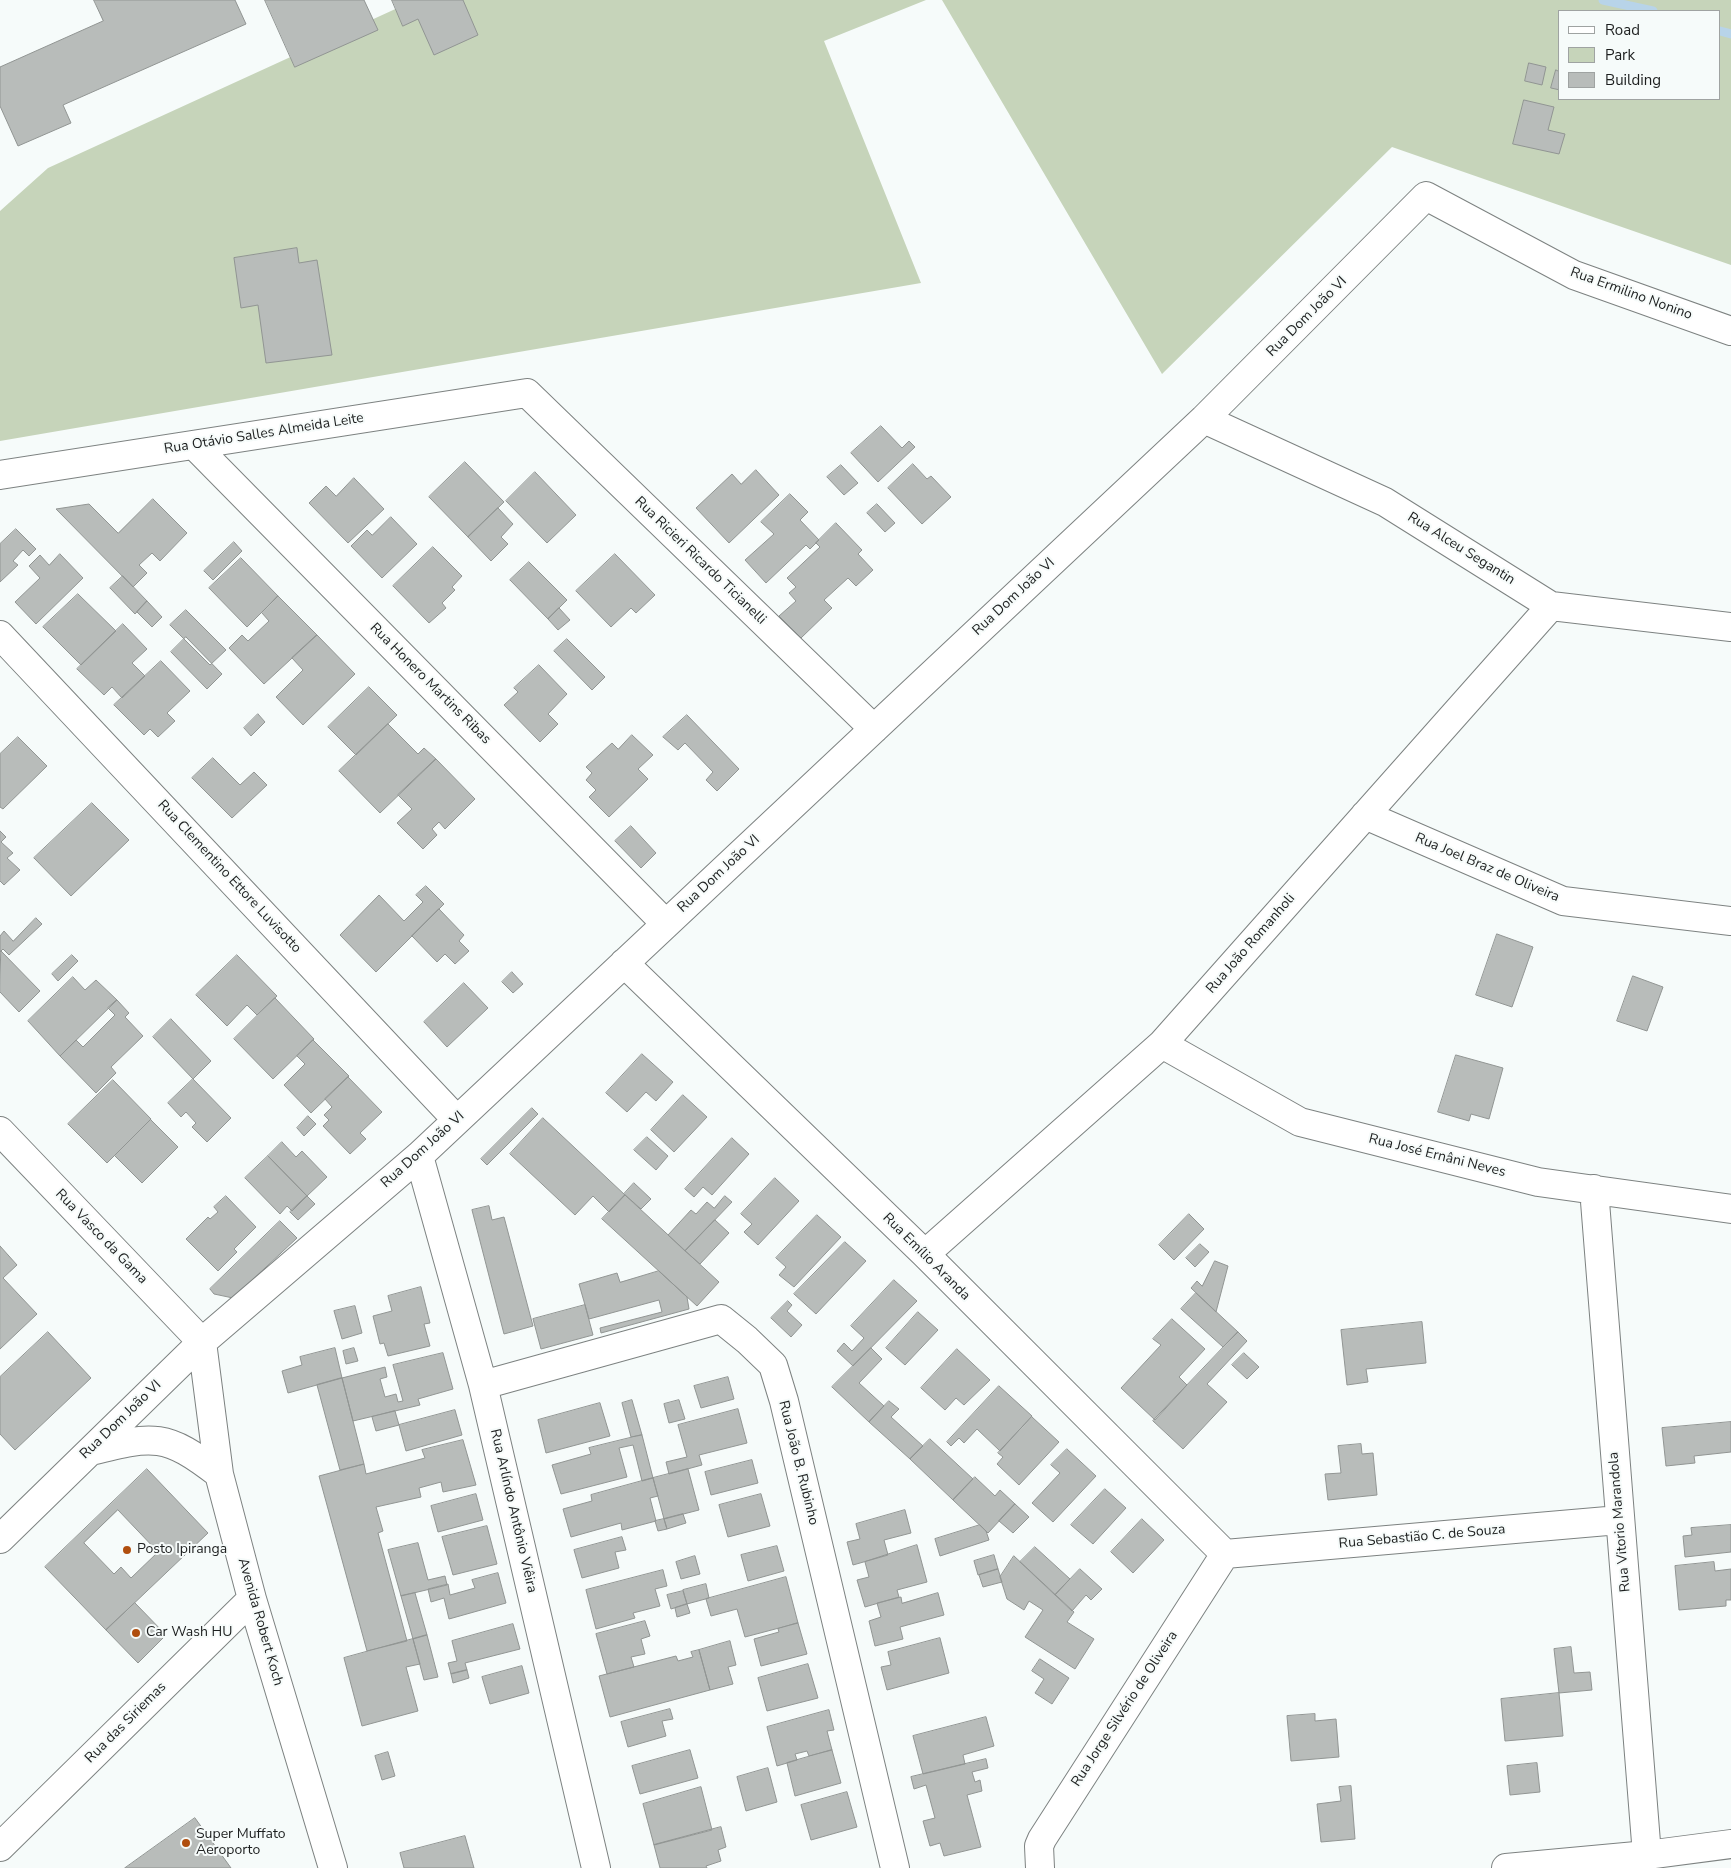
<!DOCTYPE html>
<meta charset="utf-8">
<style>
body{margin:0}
#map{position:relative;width:1731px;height:1868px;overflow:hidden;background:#f6fbfa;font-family:"Nunito Sans",sans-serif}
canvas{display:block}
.legend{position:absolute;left:1558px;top:10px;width:162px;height:90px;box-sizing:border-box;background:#f6fbfa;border:1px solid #9fa3a2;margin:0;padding:6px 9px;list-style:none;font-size:15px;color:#1d1f1f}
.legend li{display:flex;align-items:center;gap:10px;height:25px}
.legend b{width:25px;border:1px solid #9fa3a2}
</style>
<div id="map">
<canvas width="1731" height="1868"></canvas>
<ul class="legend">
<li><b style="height:6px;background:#fff"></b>Road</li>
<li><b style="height:14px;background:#c6d4ba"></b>Park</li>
<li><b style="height:14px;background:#b8bcba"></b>Building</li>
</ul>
</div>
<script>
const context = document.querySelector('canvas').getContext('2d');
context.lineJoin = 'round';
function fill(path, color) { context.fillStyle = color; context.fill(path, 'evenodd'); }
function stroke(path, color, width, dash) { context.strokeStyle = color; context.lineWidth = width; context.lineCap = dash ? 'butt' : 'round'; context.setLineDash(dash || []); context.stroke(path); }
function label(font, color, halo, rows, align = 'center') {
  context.font = font + ' "Nunito Sans",sans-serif'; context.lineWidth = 4; context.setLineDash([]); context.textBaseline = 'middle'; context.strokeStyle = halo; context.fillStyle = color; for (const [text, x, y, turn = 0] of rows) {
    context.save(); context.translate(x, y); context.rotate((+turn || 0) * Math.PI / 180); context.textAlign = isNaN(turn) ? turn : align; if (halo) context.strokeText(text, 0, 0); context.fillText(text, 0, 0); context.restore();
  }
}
const green = new Path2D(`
 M415 0H926L824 41 921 283 0 441V211L48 168Z
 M942 0H1731V265L1392 147 1162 374ZM1560 11H1720V99H1560Z`);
const stream = new Path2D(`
 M1603 0 1653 11
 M1720 31 1731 34`);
const building = new Path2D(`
 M94 0H235L246 24 63 105 71 123 18 146 0 106V67L103 21Z
 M265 0H364L378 30 295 67Z
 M392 0H463L478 35 434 55 418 19 403 26Z
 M1529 63 1546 67 1542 85 1525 81Z
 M1556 70 1560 72V90L1551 88Z
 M1524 100 1554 107 1548 130 1565 134 1559 154 1513 144Z
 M297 248 299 263 317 260 332 355 266 363 258 305 241 308 234 258Z
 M881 426 902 448 909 441 915 447 878 482 851 453Z
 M465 462 504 502 468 537 429 497Z
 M913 464 927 479 931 476 951 497 922 524 888 488Z
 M841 465 858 483 844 495 827 477Z
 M756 470 779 495 729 543 696 508 732 474 741 484Z
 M535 472 576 515 547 543 506 501Z
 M354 478 384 509 348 543 309 503 326 486 336 496Z
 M790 494 808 512 800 520 819 540 810 549 806 545 766 583 745 560 774 534 761 522Z
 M153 499 187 533 160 561 152 553 139 565 147 573 133 587 56 509 89 504 118 533Z
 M877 504 895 523 885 532 867 513Z
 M498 508 513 524 501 537 508 544 491 561 468 537Z
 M391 517 417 544 382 578 351 546 367 530 372 535Z
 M836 523 862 550 858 554 873 570 856 586 848 578 824 600 832 608 801 638 779 616 796 601 789 593 796 587 787 578 820 547 816 543Z
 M16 529 36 549 29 556 23 550 13 561 18 565 0 582V544Z
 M234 542 242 551 213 580 204 571Z
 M433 547 462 576 452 587 455 590 442 603 446 608 429 623 393 586Z
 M60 554 83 578 36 624 15 602 40 578 29 566 40 555 49 565Z
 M615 554 655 595 636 613 631 608 611 627 576 591Z
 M241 558 278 596 247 627 209 588Z
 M529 562 567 600 548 619 510 580Z
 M123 576 147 601 135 614 110 588Z
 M78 594 116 631 81 665 43 627Z
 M278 596 317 635 264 684 229 648 242 635 248 641 269 621 262 613Z
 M147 601 162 617 152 627 137 612Z
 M559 608 570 620 558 630 548 619Z
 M186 610 226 650 210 665 170 625Z
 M123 624 147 649 132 663 145 676 122 698 112 687 104 695 77 669Z
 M317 635 355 674 303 725 276 697 303 670 292 658Z
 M186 637 222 674 207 689 171 652Z
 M567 639 605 677 592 690 554 651Z
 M161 661 190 691 167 713 175 721 158 737 150 729 144 735 114 705Z
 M539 665 567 694 548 714 558 724 540 742 504 705 518 692 514 688Z
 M369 687 397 715 356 755 328 727Z
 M258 714 265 722 251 736 244 728Z
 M687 715 739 769 717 791 706 780 713 772 685 743 678 750 663 737Z
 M388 724 418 754 424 748 436 759 380 813 339 771Z
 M632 735 653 755 638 769 648 779 609 817 589 797 596 790 586 780 592 773 586 767 612 743 618 749Z
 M18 737 47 766 3 809 0 807V754Z
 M213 758 240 785 254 772 267 785 232 818 192 778Z
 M436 759 475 799 445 829 439 822 432 829 437 835 423 849 397 823 412 809 398 795Z
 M92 803 129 840 71 896 34 858Z
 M631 826 656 853 641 868 615 841Z
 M0 831 6 837 1 842 13 853 7 858 20 870 4 885 0 881Z
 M426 886 444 904 376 972 340 935 379 895 404 921 423 902 416 895Z
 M439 909 464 935 459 941 469 951 455 964 445 954 437 962 412 936Z
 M36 918 42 924 9 955 3 949 0 952V936L4 931 13 941Z
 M1497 934 1533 947 1512 1007 1476 995Z
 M1 951 40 991 19 1012 0 992Z
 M72 955 78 961 58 981 52 974Z
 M237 955 277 996 257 1015 247 1005 227 1026 196 995Z
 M512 972 523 984 513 993 502 982Z
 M1633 976 1663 987 1647 1031 1617 1021Z
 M73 977 85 990 96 980 117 1000 60 1056 28 1021Z
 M464 983 488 1008 447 1047 424 1022Z
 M275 998 314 1039 273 1079 234 1039Z
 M117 1000 129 1013 125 1017 143 1036 111 1067 116 1073 96 1093 60 1056 76 1040 83 1047 115 1015 108 1008Z
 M171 1019 211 1061 193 1079 153 1037Z
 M313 1040 349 1076 311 1113 284 1085 305 1064 297 1056Z
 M642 1054 673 1082 656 1101 646 1092 627 1112 606 1093Z
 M1456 1055 1503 1068 1489 1119 1471 1114 1469 1121 1438 1112Z
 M348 1077 382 1112 360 1133 366 1139 350 1154 323 1126 329 1120 324 1115 332 1107 325 1099Z
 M193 1079 231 1118 207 1142 192 1127 196 1123 186 1112 181 1117 168 1103Z
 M113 1080 151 1119 107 1163 68 1124Z
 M683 1095 707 1117 674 1152 651 1130Z
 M532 1108 538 1114 487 1165 481 1159Z
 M308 1116 316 1124 304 1136 297 1128Z
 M543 1118 625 1195 609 1212 593 1196 575 1215 510 1154Z
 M151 1120 178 1147 142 1183 115 1156Z
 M647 1137 668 1156 656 1170 634 1150Z
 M732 1138 749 1154 712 1195 703 1187 694 1197 685 1189Z
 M282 1142 296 1157 302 1151 327 1177 307 1196 268 1156Z
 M268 1156 307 1196 292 1211 287 1206 280 1214 245 1178Z
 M775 1178 799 1201 758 1245 744 1232 752 1224 741 1214Z
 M634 1183 651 1199 641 1209 624 1194Z
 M625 1195 719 1282 697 1306 602 1219Z
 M226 1196 256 1227 234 1249 237 1252 218 1271 186 1239 208 1217 210 1219 218 1212 214 1207Z
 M307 1196 315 1204 298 1220 290 1212Z
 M725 1196 732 1202 685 1251 668 1235 691 1210 696 1214 707 1202 714 1208Z
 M489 1206 492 1220 504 1217 533 1326 504 1334 472 1210Z
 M1189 1214 1204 1229 1174 1260 1159 1245Z
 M817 1215 841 1237 794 1287 779 1275 786 1267 776 1258Z
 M715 1220 729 1233 700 1264 685 1251Z
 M280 1221 297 1238 233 1298 214 1294 210 1289Z
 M845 1242 866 1261 816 1314 794 1294Z
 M1200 1244 1209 1252 1195 1267 1186 1258Z
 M0 1246 17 1265 3 1278 37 1314 0 1349Z
 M1215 1261 1228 1266 1216 1312 1191 1288 1197 1281 1202 1286Z
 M659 1271 687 1297 689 1309 601 1333 600 1328 662 1312 659 1300 589 1319 579 1284 617 1273 620 1282Z
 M894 1280 917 1301 853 1366 837 1351 844 1343 852 1351 864 1338 851 1326Z
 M421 1287 430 1323 424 1324 430 1346 388 1356 384 1343 380 1344 373 1316 392 1311 388 1296Z
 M1196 1293 1238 1332 1223 1347 1181 1309Z
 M788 1301 792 1305 787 1311 802 1325 791 1337 771 1318Z
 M585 1305 593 1335 541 1349 533 1319Z
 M355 1306 362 1333 342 1339 334 1311Z
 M918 1312 938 1330 905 1365 886 1348Z
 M1172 1319 1205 1349 1179 1377 1187 1385 1155 1420 1121 1388 1161 1345 1153 1339Z
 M1422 1322 1426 1363 1366 1369 1368 1382 1347 1385 1341 1330Z
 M48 1332 91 1378 15 1450 0 1434V1377Z
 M1238 1332 1247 1341 1207 1384 1227 1402 1183 1449 1153 1421Z
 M335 1348 342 1378 288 1393 282 1371 302 1365 300 1357Z
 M354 1348 358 1361 346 1364 343 1351Z
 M871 1348 882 1359 859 1383 884 1406 869 1422 832 1387Z
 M957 1349 990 1380 964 1405 956 1398 945 1410 921 1388Z
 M443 1353 453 1389 418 1399 420 1405 353 1421 342 1378 385 1367 387 1377 380 1379 385 1397 396 1394 398 1402 403 1401 393 1365Z
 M1244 1353 1259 1367 1247 1379 1232 1365Z
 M728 1377 734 1399 701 1408 694 1386Z
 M342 1378 364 1464 340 1470 317 1385Z
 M999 1386 1032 1416 1000 1451 977 1429 964 1443 959 1438 951 1446 947 1442Z
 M632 1400 642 1435 631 1437 622 1403Z
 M679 1400 685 1419 669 1423 664 1404Z
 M889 1401 899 1409 891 1417 923 1446 910 1459 869 1422Z
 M600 1403 610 1436 546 1453 538 1420Z
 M738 1409 747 1443 699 1455 702 1465 669 1474 666 1462 687 1457 678 1425Z
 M455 1410 462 1435 406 1451 399 1425Z
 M395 1411 399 1425 376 1431 372 1417Z
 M1032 1417 1059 1442 1019 1485 997 1464 1003 1457 998 1453Z
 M1731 1422V1452L1694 1456 1695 1463 1666 1466 1662 1428Z
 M642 1435 653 1478 642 1481 633 1445 619 1448 627 1477 561 1494 552 1465 591 1454 589 1448Z
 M930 1439 973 1479 953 1500 910 1459Z
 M463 1440 476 1485 443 1492 441 1482 419 1488 421 1497 376 1507 383 1531 378 1533 407 1641 367 1651 319 1476 364 1464 366 1474 425 1458 422 1450Z
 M1361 1444 1362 1454 1373 1453 1377 1495 1328 1500 1325 1474 1341 1473 1338 1446Z
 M1067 1449 1096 1476 1053 1522 1032 1503 1060 1473 1051 1465Z
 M752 1460 758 1483 711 1495 705 1472Z
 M147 1469 208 1533 106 1630 45 1567Z
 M688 1469 699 1510 664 1519 653 1478Z
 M975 1477 995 1496 1000 1490 1015 1504 988 1533 953 1500Z
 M653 1478 658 1496 650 1498 656 1521 622 1530 621 1523 571 1537 563 1509 592 1501 591 1495Z
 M1105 1489 1126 1508 1093 1544 1071 1525Z
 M476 1494 483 1520 438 1532 431 1506Z
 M761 1494 770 1526 728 1537 719 1505Z
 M1015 1504 1029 1517 1013 1533 999 1521Z
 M118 1510 158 1552 131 1578 121 1567 114 1574 84 1543Z
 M905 1510 911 1533 884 1540 888 1555 853 1565 847 1542 860 1539 856 1524Z
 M683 1514 686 1523 667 1529 664 1519Z
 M664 1519 667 1529 658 1531 655 1521Z
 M1142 1519 1164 1540 1133 1573 1111 1552Z
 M980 1525 986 1531 989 1540 940 1556 935 1539Z
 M1731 1525V1552L1685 1557 1683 1536 1692 1535 1691 1528Z
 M487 1526 497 1564 453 1575 442 1537Z
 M622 1537 626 1550 615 1552 619 1568 582 1578 574 1550Z
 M418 1543 428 1580 445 1576 447 1585 401 1596 388 1550Z
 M917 1545 927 1582 897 1590 899 1597 865 1607 857 1580 869 1577 865 1562Z
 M777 1546 784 1571 748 1581 741 1555Z
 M1035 1547 1070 1579 1055 1595 1020 1562Z
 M994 1555 998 1569 978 1575 974 1561Z
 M695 1556 700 1574 681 1579 676 1562Z
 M1014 1556 1074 1612 1067 1622 1094 1639 1075 1669 1025 1637 1043 1610 1029 1601 1024 1610 1007 1599 1000 1577Z
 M1714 1562 1715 1571 1731 1569V1600H1726V1606L1679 1610 1675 1566Z
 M998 1569 1002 1582 983 1587 979 1575Z
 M1080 1569 1102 1589 1091 1600 1086 1595 1072 1611 1055 1595Z
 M663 1570 667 1586 655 1589 660 1606 633 1613 635 1618 596 1629 586 1590Z
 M498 1573 506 1603 449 1619 444 1598 431 1602 428 1589 448 1584 450 1595 475 1588 472 1580Z
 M786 1577 798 1623 745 1637 737 1609 711 1616 706 1599Z
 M706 1584 709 1598 687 1604 683 1590Z
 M683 1591 687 1604 671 1609 667 1595Z
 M415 1593 427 1635 413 1639 401 1596Z
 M938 1593 944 1615 900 1627 903 1639 875 1646 869 1621 881 1617 877 1603 901 1597 902 1603Z
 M135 1603 166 1635 138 1663 106 1630Z
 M687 1604 690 1613 677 1617 675 1608Z
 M645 1621 650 1636 641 1639 645 1654 631 1657 634 1667 607 1674 596 1634Z
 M798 1623 807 1654 761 1666 754 1639 779 1632 778 1629Z
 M513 1624 520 1649 465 1663 467 1670 451 1674 448 1663 457 1661 452 1641Z
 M427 1635 438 1677 424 1680 413 1639Z
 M940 1638 949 1673 887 1690 881 1667 891 1665 888 1652Z
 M413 1639 420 1664 406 1667 418 1711 362 1726 344 1658Z
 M730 1641 736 1665 728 1667 733 1684 710 1690 699 1650Z
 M1571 1647 1574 1673 1590 1672 1592 1690 1559 1693 1554 1649Z
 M699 1650 710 1690 610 1717 599 1676 676 1656 678 1661 693 1657 691 1652Z
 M1040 1659 1069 1678 1052 1704 1035 1693 1044 1679 1032 1671Z
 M808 1664 818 1698 767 1711 758 1678Z
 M522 1666 529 1693 490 1704 482 1677Z
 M467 1670 469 1678 453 1683 451 1674Z
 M1559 1693 1563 1736 1505 1741 1501 1699Z
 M670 1709 673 1719 662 1721 666 1736 628 1747 621 1722Z
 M829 1710 834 1730 827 1731 832 1750 809 1756 807 1751 795 1754 797 1760 777 1766 767 1727Z
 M1315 1714V1721L1336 1719 1339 1757 1291 1761 1287 1716Z
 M986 1717 994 1746 963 1755 965 1764 923 1774 913 1736Z
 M690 1750 698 1778 640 1794 632 1766Z
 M832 1750 841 1783 795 1796 787 1763Z
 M388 1752 395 1776 382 1780 375 1756Z
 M986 1759 988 1768 972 1772 975 1782 980 1780 982 1791 967 1795 981 1847 944 1856 940 1843 930 1846 923 1821 935 1818 926 1785 914 1789 911 1777Z
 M1537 1763 1540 1792 1510 1795 1507 1766Z
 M768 1768 777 1802 746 1811 737 1777Z
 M1351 1786 1355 1839 1321 1842 1317 1804 1341 1801 1339 1787Z
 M701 1787 712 1830 654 1845 643 1804Z
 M847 1792 857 1827 811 1840 801 1805Z
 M195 1818 231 1868H125Z
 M721 1827 726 1847 718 1850 721 1861 706 1866 707 1868H660L654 1845Z
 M465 1836 474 1868H404L400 1853Z`);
const minor = new Path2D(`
 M1204 419 1385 502 1551 606 1731 627
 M194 445 666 924
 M0 475 527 393 874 729
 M0 635 457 1120
 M1365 815 1563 901 1731 921
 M624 963 925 1254 1225 1554
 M1162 1044 1300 1122 1538 1182 1731 1209
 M0 1131 202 1342 219 1474 252 1599 333 1868
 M419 1156 483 1385 596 1868
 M1594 1189 1647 1855
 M925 1254 1162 1044 1551 606
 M483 1385 721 1319 747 1340 773 1365 784 1401 895 1868
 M91 1451C154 1435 166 1433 219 1474
 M0 1539 202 1342 419 1156 1204 419 1426 196 1574 275 1731 331
 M1225 1554 1619 1520
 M0 1847 252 1599
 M1040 1868 1039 1846 1042 1839 1225 1554`);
const major = new Path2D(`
 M1506 1868 1647 1855 1731 1844`);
const markers = [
 [127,1550,5,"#b04e0e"],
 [136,1633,5,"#b04e0e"],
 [186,1843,5,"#b04e0e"]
];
const streetNames = [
 ["Rua Ermilino Nonino",1631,294,20],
 ["Rua Dom João VI",1307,317,-45],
 ["Rua Otávio Salles Almeida Leite",264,434,-9],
 ["Rua Alceu Segantin",1461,549,32],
 ["Rua Ricieri Ricardo Ticianelli",700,561,44],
 ["Rua Dom João VI",1014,597,-43],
 ["Rua Honero Martins Ribas",430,684,45],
 ["Rua Joel Braz de Oliveira",1487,868,23],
 ["Rua Dom João VI",719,874,-43],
 ["Rua Clementino Ettore Luvisotto",229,877,47],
 ["Rua João Romanholi",1251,944,-49],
 ["Rua Dom João VI",423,1150,-42],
 ["Rua José Ernâni Neves",1437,1156,14],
 ["Rua Vasco da Gama",101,1237,46],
 ["Rua Emílio Aranda",926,1257,45],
 ["Rua Dom João VI",121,1420,-44],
 ["Rua João B. Rubinho",798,1463,76],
 ["Rua Arlíndo Antônio Viêira",513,1511,77],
 ["Rua Vitorio Marandola",1620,1522,-95],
 ["Rua Sebastião C. de Souza",1422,1537,-5],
 ["Avenida Robert Koch",260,1622,74],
 ["Rua Jorge Silvério de Oliveira",1125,1709,-57],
 ["Rua das Siriemas",126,1723,-45]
];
const poiNames = [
 ["Posto Ipiranga",137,1550],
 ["Car Wash HU",146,1633],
 ["Super Muffato",196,1835],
 ["Aeroporto",196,1851]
];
fill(green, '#c6d4ba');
stroke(stream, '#b8d4e9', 9);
fill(building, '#b8bcba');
stroke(building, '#919593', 1);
stroke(minor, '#7d8281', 30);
stroke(major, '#7d8281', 30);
stroke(minor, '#fff', 28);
stroke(major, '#fff', 28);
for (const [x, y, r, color] of markers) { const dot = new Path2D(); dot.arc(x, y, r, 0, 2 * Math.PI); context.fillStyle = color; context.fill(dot); stroke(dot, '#f6fbfa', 2); }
label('14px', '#1d1f1f', '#f6fbfa', streetNames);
label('14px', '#1d1f1f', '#f6fbfa', poiNames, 'left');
</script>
